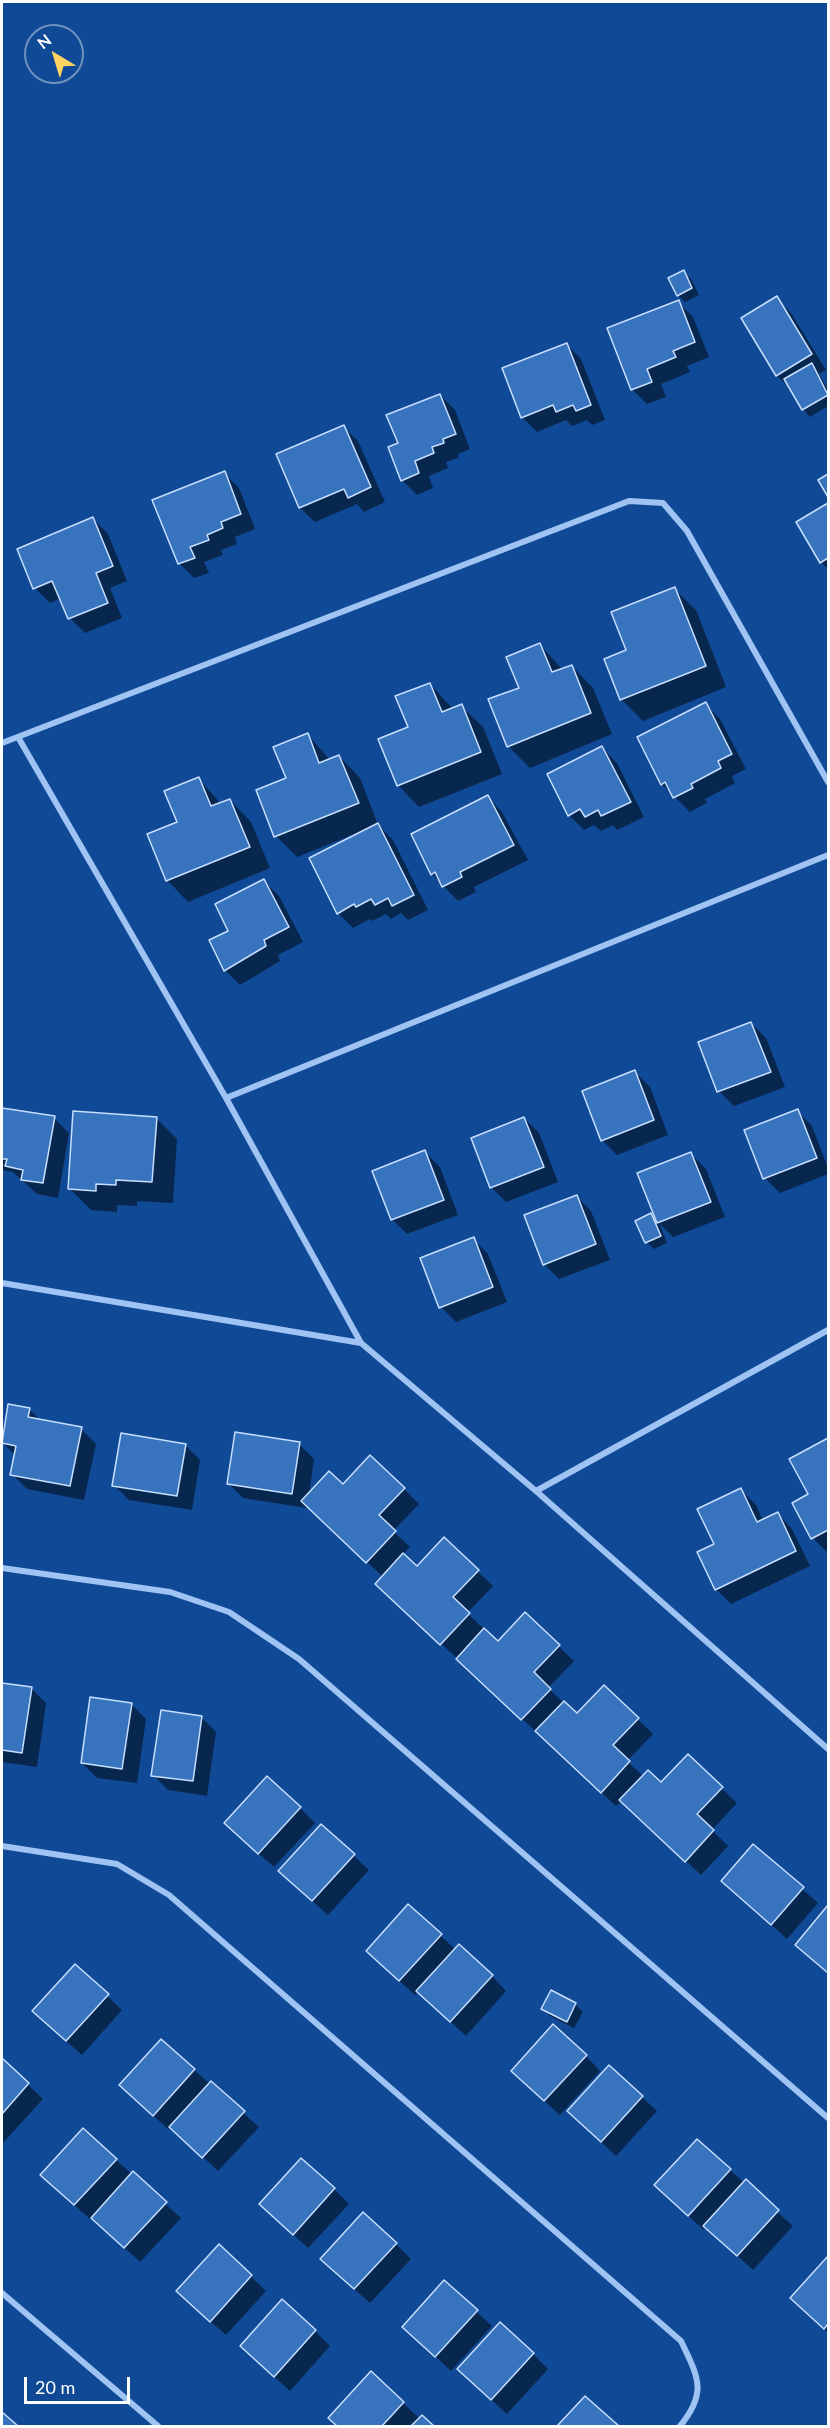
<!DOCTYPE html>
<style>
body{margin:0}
#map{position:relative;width:830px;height:2428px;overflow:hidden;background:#104995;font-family:Lato,sans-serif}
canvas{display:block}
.frame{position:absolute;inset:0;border:3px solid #fff;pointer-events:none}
.north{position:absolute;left:24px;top:24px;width:60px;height:60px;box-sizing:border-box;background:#104995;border:2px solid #7092bf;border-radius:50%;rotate:322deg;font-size:16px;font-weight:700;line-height:24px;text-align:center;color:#fff}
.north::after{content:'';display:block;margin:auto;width:21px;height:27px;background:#ffd361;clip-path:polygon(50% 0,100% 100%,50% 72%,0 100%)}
.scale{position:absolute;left:24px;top:2377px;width:106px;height:27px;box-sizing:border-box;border:3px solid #fff;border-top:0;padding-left:8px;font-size:18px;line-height:21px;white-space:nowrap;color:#fff;-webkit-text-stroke:4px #104995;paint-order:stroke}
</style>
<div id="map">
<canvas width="830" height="2428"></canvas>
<div class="frame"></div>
<div class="north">N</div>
<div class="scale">20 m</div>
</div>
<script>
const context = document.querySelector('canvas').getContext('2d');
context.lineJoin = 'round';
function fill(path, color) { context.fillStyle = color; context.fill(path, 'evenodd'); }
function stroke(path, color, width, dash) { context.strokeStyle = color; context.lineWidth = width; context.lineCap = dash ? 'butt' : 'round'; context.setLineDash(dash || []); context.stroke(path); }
const shadow = new Path2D(`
 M684 272 691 279 699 295 685 302 678 295Z
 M776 298 791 313 826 370 819 374 828 390V406L810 417 803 409 792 390 777 376 743 319Z
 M678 302 693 317 709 357 687 366 690 372 661 384 666 397 647 404 632 389Z
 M566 344 581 359 605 420 592 425 587 420 572 426 566 420 537 432 522 417Z
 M440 395 455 410 470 449 458 454V458L446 462 448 468 429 476 433 488 417 495 402 480 400 444Z
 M343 427 358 441 385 502 364 512 357 504 315 522 300 508 278 455Z
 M224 473 239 488 255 529 235 537 237 544 221 550 223 555 204 562 209 573 194 578 179 563Z
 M828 505V569L821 562 798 522Z
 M93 519 108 534 127 581 110 588 122 618 85 633 70 618 61 598 50 603 35 588Z
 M674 589 696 610 726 687 643 721 622 700 606 660 628 651Z
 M540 645 563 670 572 666 593 688 612 734 530 768 508 746 521 689Z
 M430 684 453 709 461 706 483 727 502 774 419 807 398 785 410 728Z
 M705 704 720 719 746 769 732 776 735 783 705 799 707 803 690 812 662 784Z
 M308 735 330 760 339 756 360 778 378 825 393 840 428 910 408 920 401 913 391 919 386 914 372 921 370 919 353 928 338 913 352 835 297 857 276 836 288 779Z
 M602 748 617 763 644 817 617 830 613 825 601 831 594 825 584 830 569 815Z
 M199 779 221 804 230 800 251 822 270 868 188 902 167 880 179 822Z
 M488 797 502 812 528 860 474 887 476 892 458 901 432 874 413 835Z
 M264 881 279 896 303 942 278 955 280 961 240 985 225 970 230 932Z
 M751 1023 766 1038 785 1087 734 1106 719 1091 700 1043Z
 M635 1072 650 1087 668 1135 617 1155 602 1140Z
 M2 1109 54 1118 69 1133 58 1198 37 1194 13 1172 2 1170Z
 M797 1111 812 1126 828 1168V1174L780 1193 765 1178Z
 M156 1118 177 1139 173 1203 137 1201V1206L117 1205V1212L91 1210 69 1188Z
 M524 1118 539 1133 558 1182 506 1202 491 1187Z
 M425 1152 440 1167 458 1215 407 1234 392 1219Z
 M691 1154 706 1169 725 1217 673 1237 659 1223 667 1243 654 1249 647 1242 651 1215 658 1222Z
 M576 1196 591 1211 610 1260 559 1279 544 1264Z
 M473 1239 488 1254 507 1302 456 1322 441 1307Z
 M9 1406 29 1409 41 1421 81 1429 96 1444 84 1500 27 1489 12 1474 16 1456 2 1442Z
 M828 1440V1553L813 1538 810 1494 791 1460Z
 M299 1444 314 1459 309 1495 343 1486 370 1457 404 1489 419 1504 393 1531 410 1547 402 1555 417 1568 444 1539 493 1586 467 1613 484 1629 498 1643 525 1614 574 1661 548 1688 564 1703 577 1716 604 1687 653 1734 627 1761 644 1777 662 1785 688 1756 737 1803 712 1830 728 1846 701 1875 622 1801 616 1806 392 1598 383 1577 307 1505 306 1508 243 1498 228 1483Z
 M185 1445 200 1460 192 1510 129 1500 114 1485Z
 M741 1490 756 1505 763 1521 778 1514 792 1529 810 1566 731 1604 716 1589V1545Z
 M2 1684 31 1688 46 1703 37 1767 2 1762Z
 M131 1704 146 1719 137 1783 97 1778 82 1763Z
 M201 1717 216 1732 207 1796 168 1790 153 1775Z
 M300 1808 315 1823 274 1867 241 1838Z
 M321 1826 369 1870 328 1915 295 1885Z
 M753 1846 818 1903 787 1939 723 1881Z
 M408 1906 456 1950 492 1976 506 1991 466 2036 418 1991 415 1995 383 1966Z
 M828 1907V1974L797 1945Z
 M551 1992 575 2004 583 2012 574 2028 550 2016 543 2009Z
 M107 1996 122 2010 82 2055 49 2026Z
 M586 2056 600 2071 560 2115 528 2086Z
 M2 2060 43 2099 2 2144Z
 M194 2070 259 2127 218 2171 171 2127 168 2129 136 2100Z
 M642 2097 657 2111 616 2156 584 2126Z
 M116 2160 181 2218 140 2262 92 2217 90 2219 57 2190Z
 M730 2170 793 2226 753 2270 706 2227 704 2230 671 2200Z
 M334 2189 349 2204 308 2248 276 2219Z
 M396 2244 411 2259 370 2303 337 2274Z
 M219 2246 266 2291 226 2335 193 2306Z
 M828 2259V2333L792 2298Z
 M444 2282 492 2326 451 2371 419 2341Z
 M315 2331 330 2346 290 2391 257 2361Z
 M533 2354 548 2369 507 2414 474 2384Z
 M586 2398 617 2426H559Z
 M403 2403 420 2419 422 2417 432 2426H338L330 2418Z`);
const building = new Path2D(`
 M684 270 692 288 677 296 668 278Z
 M777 296 812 354 776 376 741 318Z
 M679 300 695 342 673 351 676 357 647 369 652 382 631 390 607 328Z
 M567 343 591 405 576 411 573 405 556 412 553 405 521 418 502 368Z
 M812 363 828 395 802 410 784 379Z
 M440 394 456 434 443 439 444 443 432 447 434 453 415 461 419 473 401 481 388 447 398 443 386 415Z
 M344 425 371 487 348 498 344 489 299 508 276 454Z
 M225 471 241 514 221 522 223 528 207 535 209 540 190 547 195 558 178 564 152 500Z
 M828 474V497L818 480Z
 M828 503V558L820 563 796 522Z
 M93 517 113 566 96 573 108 603 68 619 52 581 33 589 17 549Z
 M675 587 706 666 620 700 604 659 626 650 611 612Z
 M540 643 552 672 572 665 591 713 507 747 488 699 519 688 506 657Z
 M430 683 442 712 462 704 481 752 397 786 378 739 408 727 395 696Z
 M706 702 732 754 718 761 721 768 691 784 693 788 673 798 665 782 661 785 637 737Z
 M308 733 319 763 339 755 359 803 274 837 256 790 286 778 273 747Z
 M602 746 631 802 601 816 598 810 585 817 580 809 568 816 547 774Z
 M199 777 211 806 230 799 250 847 166 881 147 834 177 822 164 791Z
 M488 795 514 845 460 872 462 877 442 887 435 872 431 875 411 834Z
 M378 823 414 895 392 906 388 898 375 905 371 899 356 907 354 904 337 914 309 858Z
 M264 879 289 927 264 940 266 946 224 971 209 940 228 931 215 904Z
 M751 1022 771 1072 717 1092 698 1042Z
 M635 1070 654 1120 601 1141 582 1091Z
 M2 1108 55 1116 43 1183 21 1180 23 1170 5 1166 7 1159H2Z
 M798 1109 817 1158 763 1179 744 1130Z
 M73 1111 157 1117 152 1182 116 1180V1185L96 1184V1191L68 1189Z
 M524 1117 544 1167 490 1188 471 1138Z
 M425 1150 444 1200 391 1220 372 1171Z
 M691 1152 711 1202 657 1223 637 1173Z
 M577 1195 596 1244 543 1265 524 1215Z
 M651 1213 661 1236 645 1243 635 1221Z
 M474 1237 493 1287 439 1308 420 1258Z
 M8 1404 30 1408 28 1417 82 1427 70 1486 10 1475 16 1446 2 1443Z
 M235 1432 300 1442 292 1494 227 1484Z
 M121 1433 186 1444 177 1496 112 1486Z
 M828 1438V1530L811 1539 792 1503 808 1494 789 1459Z
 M370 1455 405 1488 379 1515 396 1531 366 1563 301 1501 329 1471 343 1484Z
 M741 1488 757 1522 778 1512 796 1551 715 1590 697 1552 714 1544 697 1509Z
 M444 1537 479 1570 453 1597 470 1613 440 1645 375 1584 403 1553 417 1566Z
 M525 1612 560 1645 534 1672 551 1689 521 1720 456 1659 484 1628 498 1641Z
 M2 1683 32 1687 22 1753 2 1750Z
 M604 1685 639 1718 613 1745 630 1761 601 1793 535 1731 564 1701 577 1713Z
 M90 1697 132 1703 122 1769 81 1763Z
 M161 1710 202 1716 193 1781 151 1776Z
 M688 1754 723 1787 697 1814 714 1830 685 1862 619 1800 648 1770 661 1782Z
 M267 1776 301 1807 258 1854 224 1823Z
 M321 1824 355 1854 312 1901 278 1871Z
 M753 1844 804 1887 771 1925 721 1881Z
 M408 1904 442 1934 399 1981 366 1951Z
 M828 1905V1973L795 1945Z
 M459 1944 493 1975 450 2022 416 1991Z
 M75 1964 109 1994 66 2041 32 2011Z
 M551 1990 576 2003 567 2022 541 2009Z
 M553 2024 587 2055 544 2101 511 2071Z
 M161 2039 195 2069 153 2116 119 2085Z
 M2 2058 29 2083 2 2114Z
 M609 2065 643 2096 601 2142 567 2111Z
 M211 2081 245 2111 202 2158 169 2127Z
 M83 2128 117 2159 74 2205 40 2175Z
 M697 2139 731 2169 688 2216 654 2185Z
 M301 2158 335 2188 293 2235 259 2204Z
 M133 2171 167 2202 124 2248 91 2218Z
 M746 2179 779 2210 737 2256 703 2226Z
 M363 2212 397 2243 354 2289 320 2259Z
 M219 2244 252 2275 210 2322 176 2291Z
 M828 2256V2324L824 2329 790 2298Z
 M444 2280 478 2310 435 2357 402 2327Z
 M282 2299 316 2330 274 2377 240 2346Z
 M500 2322 534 2353 491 2400 457 2369Z
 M371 2371 404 2402 382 2426H337L328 2418Z
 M585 2396 619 2426H557Z
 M2 2412 18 2426H2Z
 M422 2415 434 2426H411Z`);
const minor = new Path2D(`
 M18 737 226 1098 361 1343 536 1491 828 1749
 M2 743 629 501 663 503 687 531 828 782
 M226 1098 828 855
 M2 1283 361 1343
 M536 1491 828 1330
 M2 1568 170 1592 229 1612 299 1659 828 2118
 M2 1846 117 1864 169 1895 681 2341C698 2377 708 2392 680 2426
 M2 2293 158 2426`);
fill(shadow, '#0007');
fill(building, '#3873be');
stroke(building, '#c7dffe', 1.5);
stroke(minor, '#9fc4f4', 6);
</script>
